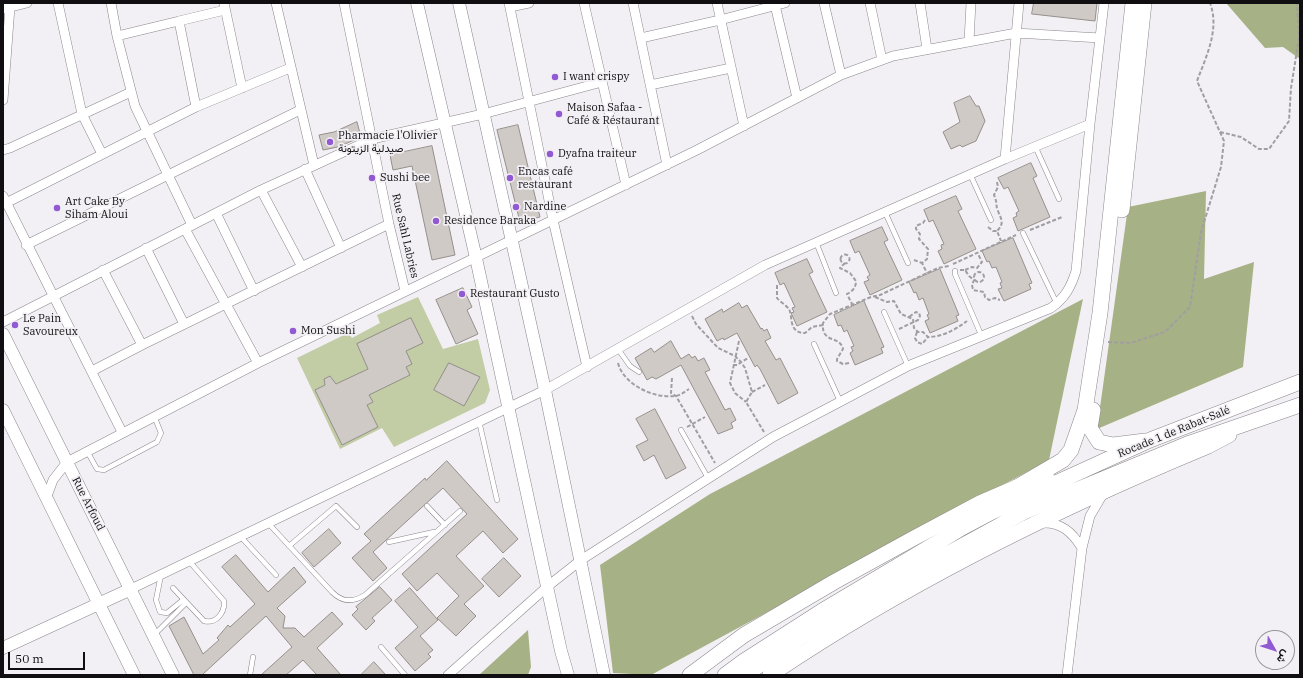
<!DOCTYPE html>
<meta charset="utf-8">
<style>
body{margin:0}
#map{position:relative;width:1303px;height:678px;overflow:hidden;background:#f3f0f5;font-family:"IBM Plex Serif",Vazirmatn,serif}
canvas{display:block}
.frame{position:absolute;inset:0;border:4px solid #100e10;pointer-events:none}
.north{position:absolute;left:1255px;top:630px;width:40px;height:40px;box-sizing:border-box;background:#f3f0f5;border:1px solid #989699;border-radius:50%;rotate:129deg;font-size:11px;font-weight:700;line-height:16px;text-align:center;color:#100e10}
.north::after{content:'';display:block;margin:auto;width:14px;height:18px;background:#925ad2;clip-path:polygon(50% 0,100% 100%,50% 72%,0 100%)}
.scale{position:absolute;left:8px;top:652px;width:77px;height:18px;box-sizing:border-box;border:2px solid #100e10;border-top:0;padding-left:5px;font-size:12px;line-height:14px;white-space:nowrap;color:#100e10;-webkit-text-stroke:3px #f3f0f5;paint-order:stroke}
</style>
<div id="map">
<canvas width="1303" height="678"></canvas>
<div class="frame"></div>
<div class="north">ش</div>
<div class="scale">50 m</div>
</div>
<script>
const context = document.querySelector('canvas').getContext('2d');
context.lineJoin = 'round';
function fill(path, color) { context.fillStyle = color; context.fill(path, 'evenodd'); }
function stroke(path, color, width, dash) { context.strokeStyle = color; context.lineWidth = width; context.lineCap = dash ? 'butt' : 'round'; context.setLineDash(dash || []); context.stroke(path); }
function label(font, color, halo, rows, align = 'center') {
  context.font = font + ' "IBM Plex Serif",Vazirmatn,serif'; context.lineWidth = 3.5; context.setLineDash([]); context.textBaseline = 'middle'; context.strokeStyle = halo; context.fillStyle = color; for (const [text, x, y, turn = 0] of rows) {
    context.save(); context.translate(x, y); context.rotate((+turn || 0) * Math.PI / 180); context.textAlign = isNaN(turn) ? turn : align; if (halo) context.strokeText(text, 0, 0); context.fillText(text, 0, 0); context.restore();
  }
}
const green = new Path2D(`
 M418 297 443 349 478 339 490 390 485 403 394 447 382 428 340 449 297 358 348 333 352 338 380 323 377 315Z`);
const forest = new Path2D(`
 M1226 3H1300V59L1283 47 1265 48Z
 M1206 191 1204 279 1254 262 1243 367 1097 429 1128 207Z
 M1083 299 1049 460 651 675 613 673 600 565 710 494Z
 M528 630 531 667 528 675H479Z`);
const building = new Path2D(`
 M1034 3H1097L1095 21 1032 14Z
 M970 96 976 106H979L985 121 976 141 962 147 960 145 951 149 943 132 960 122 954 103Z
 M357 122 361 137 338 147 323 150 319 135 334 132Z
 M518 125 540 217 520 222 497 130Z
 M432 146 455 255 432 260 412 166 393 170 390 155Z
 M1031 163 1037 176 1033 178 1050 217 1018 231 1013 218 1017 216 1016 213 1019 211 1008 187 1004 189 998 178Z
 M956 196 962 209 958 211 976 249 944 264 938 251 942 249 941 245 944 244 933 220 929 222 924 210Z
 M882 227 888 240 884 242 902 280 870 295 864 282 869 280 867 277 870 275 859 251 855 253 850 241Z
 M1013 238 1032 283 1029 284 1031 289 1004 301 998 289 1002 288 1000 283 1002 282 996 267 992 268 989 261 987 262 982 251Z
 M807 259 813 272 809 274 827 312 797 326 791 313 794 312 792 308 795 307 784 283 780 285 775 273Z
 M940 269 959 315 956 316 958 321 930 333 925 321 929 319 927 315 929 314 923 298 919 300 916 292 914 293 909 282Z
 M463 288 472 307 467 310 478 334 456 344 436 300Z
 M864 301 884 347 881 348 883 353 855 365 850 353 853 351 851 347 854 346 847 330 844 332 841 325 838 326 834 315Z
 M739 303 742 308 747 305 761 329 762 328 764 331 767 329 771 338 765 341 776 360 780 358 798 393 778 404 760 369 757 365 755 367 737 333 724 340 723 338 717 341 705 319 722 309 723 312Z
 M411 318 423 343 406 351 412 364 406 367 410 375 369 395 373 402 367 405 378 427 342 445 315 390 325 385 324 379 330 376 336 384 368 369 357 344Z
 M671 341 681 359 689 354 692 358 695 356 698 361 704 358 710 370 705 372 725 410 730 408 736 420 731 423 733 428 718 434 681 365 656 379 652 377 647 380 635 358 651 348 654 352Z
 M449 363 480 377 464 406 434 390Z
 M655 409 686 468 666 479 654 455 644 461 636 446 648 440 636 419Z
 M447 461 518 539 503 553 483 531 456 556 484 586 464 604 476 616 456 636 437 618 459 596 437 573 417 591 402 574 467 514 443 488 373 552 387 568 373 581 352 558 371 541 364 534 425 478 426 480Z
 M329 529 341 543 314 567 302 553Z
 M236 555 268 592 294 567 306 582 277 608 285 616 283 628H295L304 637 332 612 343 624 317 648 341 675H317L303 660 286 675H261L292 647 266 616 202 675H194L169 626 184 617 203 654 219 640 217 638 228 625 230 627 255 604 222 567Z
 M504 558 521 576 499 597 482 579Z
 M380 587 392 600 372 618 375 621 366 630 352 615 358 609 356 607Z
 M410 588 438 620 420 636 433 650 428 654 431 657 415 671 395 648 418 627 395 601Z
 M374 662 386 675H361Z`);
const path = new Path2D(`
 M1220 132 1241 137 1259 149H1269L1289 121 1291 88 1299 38 1297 3
 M997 182 998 187 994 195C998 204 995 204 998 211 1001 219 1005 223 997 231L1001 241
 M925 220 923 223 916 226V229L920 234 919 239 928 249 927 259 922 263 927 273
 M988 227 993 231H997
 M1030 230 1062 217
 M840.5 259a4.5 4.5 0 1 1 9 0a4.5 4.5 0 1 1-9 0Z
 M914 260 922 263
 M845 263 840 268 850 273 856 281C856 287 853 291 847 294L852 304
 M953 264 1016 235
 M960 270H965L969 276 974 280 972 285 973 290 984 292 985 297 989 300 995 298 1000 300
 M965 270 972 267 977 268 982 262 977 252
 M974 277a5 5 0 1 1 10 0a5 5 0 1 1-10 0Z
 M777 285V298C780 302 786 305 789 309 793 316 788 333 805 333L812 327 823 325
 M875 297 887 302 894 301 901 314 913 319 914 328 918 332H923L928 337C942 337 955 330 967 321
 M692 316 696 324 718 348 735 356 741 362 745 368 752 392 746 402 764 432
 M899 329 918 320 920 316 919 313 916 312 909 317
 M917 332 915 338 917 342 922 344 928 337
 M739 341 730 383 735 393 746 402
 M1108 342 1130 343 1165 332 1190 307 1201 232 1221 167 1224 141 1197 81C1206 57 1220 29 1210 3
 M618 363C623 384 654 399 675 396 680 396 684 392 689 389
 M849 363 843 364 837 361V359L843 349C840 335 821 344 823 323L830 314 871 297 880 295 938 268 949 266
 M733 365H737L748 358
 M672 378 671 393 676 396 715 463
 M752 392 765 385
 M687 427 705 417`);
const service = new Path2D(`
 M1035 146 1059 199
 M970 174 991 220
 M885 212 908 263
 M1023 233 1057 304
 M816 242 836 293
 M955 271V274L982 337
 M884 312 908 366
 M814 344 840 401
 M618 349 630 366 639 372
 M479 421 497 500
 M681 430 708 478
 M87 451 97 469 104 470 157 442 161 433 154 416
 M427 506 445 525
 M268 523 332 592C342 602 352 603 365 595L460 511
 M240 536 276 575
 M389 542 434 532
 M289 546 336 506 357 527
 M161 575 156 600 160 612 167 613 183 600
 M173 588 204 621C216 624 225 613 224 601L189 561
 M155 634 186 603
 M381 647 405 675
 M250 675 253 657`);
const minor = new Path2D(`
 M58 3 82 114 102 154
 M111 3 117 36 135 106 192 225
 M224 3 242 88
 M276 3 314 165
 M344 3 389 224 405 291
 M509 3 553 220 587 367
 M584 3 626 185
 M633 3 667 165
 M717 3 744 126
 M824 3 841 75
 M870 3 882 60
 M920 3 927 49
 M775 5 797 98
 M510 7 529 3
 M3 9 27 3
 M179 21 225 10
 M117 36 179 21 196 107
 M641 38 720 20 785 3
 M969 41 971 3
 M650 85 731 68
 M3 100 10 7
 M3 150 10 148 131 92
 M1005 159 1019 3
 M305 169 341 248
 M261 190 302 267
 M3 196 122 432
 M6 203 196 107 290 68
 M216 213 254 291
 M185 229 258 363
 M26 245 300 110
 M146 248 184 324
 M103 270 142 345
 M3 322 261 190 372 139 483 114 602 82
 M92 371 142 345 389 224
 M46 499 53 480 67 462 258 363 697 150 841 75 893 56 1016 33 1100 38
 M1042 523C1061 522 1072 532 1082 548
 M131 589 545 390 765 265 1005 159 1090 124
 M448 675 548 586 581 560 773 437 908 366 1051 308C1065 298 1071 287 1076 271L1090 124 1104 3
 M1067 675 1082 548 1090 516 1103 494`);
const tertiary = new Path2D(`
 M417 3 476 258 561 651 568 675
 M459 3 545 390 604 675
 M3 334 173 675
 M3 410 134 675
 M3 648 131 589`);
const primary = new Path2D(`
 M1122 210 1144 3
 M1093 410 1090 428 1099 442 1113 445 1145 441
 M690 675 744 635 834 582 914 538 980 503 1017 487 1063 460 1071 450 1085 410 1100 313 1133 3
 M770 675C906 583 1056 509 1208 446L1229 435`);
const trunk = new Path2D(`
 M1017 487 1047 478
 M725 675 744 661 822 611 960 529 992 512 1150 440 1300 382
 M745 675 801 637 870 596 1026 511 1190 443 1300 405`);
const markers = [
 [555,77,4,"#925ad2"],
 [559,114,4,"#925ad2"],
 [330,142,4,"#925ad2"],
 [550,154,4,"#925ad2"],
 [372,178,4,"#925ad2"],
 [510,178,4,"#925ad2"],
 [516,207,4,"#925ad2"],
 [57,208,4,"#925ad2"],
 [436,221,4,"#925ad2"],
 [462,294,4,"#925ad2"],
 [15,325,4,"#925ad2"],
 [293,331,4,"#925ad2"]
];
const poiNames = [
 ["I want crispy",563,77],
 ["Maison Safaa -",567,108],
 ["Café & Réstaurant",567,121],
 ["Pharmacie l'Olivier",338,136],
 ["صيدلية الزيتونة",338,149],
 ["Dyafna traiteur",558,154],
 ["Encas café",518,172],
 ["restaurant",518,185],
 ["Sushi bee",380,178],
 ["Art Cake By",65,202],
 ["Siham Aloui",65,215],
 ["Nardine",524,207],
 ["Residence Baraka",444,221],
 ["Restaurant Gusto",470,294],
 ["Le Pain",23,319],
 ["Savoureux",23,332],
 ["Mon Sushi",301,331]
];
const streetNames = [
 ["Rue Sahl Labries",405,236,77],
 ["Rocade 1 de Rabat-Salé",1174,432,-22],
 ["Rue Arfoud",88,504,63]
];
fill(green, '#c2cca5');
fill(forest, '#a6b186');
fill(building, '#cfcac6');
stroke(building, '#948f8b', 1);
stroke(service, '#8b878c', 5.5);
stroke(minor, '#8b878c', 10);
stroke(tertiary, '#8b878c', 13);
stroke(primary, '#8b878c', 16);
stroke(trunk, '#8b878c', 16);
stroke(path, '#a19ea2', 2, [4, 2]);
stroke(service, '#fff', 4.5);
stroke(minor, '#fff', 9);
stroke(tertiary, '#fff', 12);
stroke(primary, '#fff', 15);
stroke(trunk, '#fff', 15);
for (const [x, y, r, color] of markers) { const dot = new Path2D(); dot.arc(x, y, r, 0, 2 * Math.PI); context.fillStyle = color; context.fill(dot); stroke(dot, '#f3f0f5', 1.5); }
label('11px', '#100e10', '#f3f0f5', poiNames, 'left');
label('11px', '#100e10', '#f3f0f5', streetNames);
</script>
